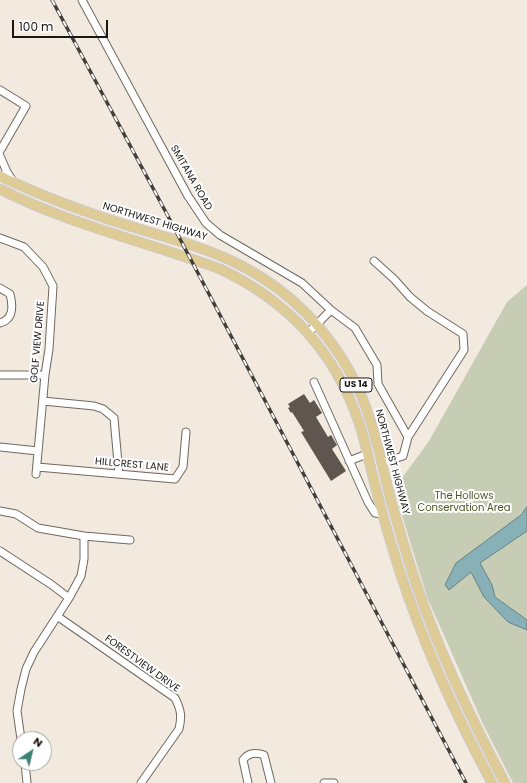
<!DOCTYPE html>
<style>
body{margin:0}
#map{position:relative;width:527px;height:783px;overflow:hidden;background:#f3eadf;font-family:Poppins,sans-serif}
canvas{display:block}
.north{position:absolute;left:12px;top:731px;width:40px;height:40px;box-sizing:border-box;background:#fff;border:1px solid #a3a2a1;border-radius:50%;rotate:35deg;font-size:11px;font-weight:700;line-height:16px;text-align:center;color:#191613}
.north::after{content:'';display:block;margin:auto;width:14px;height:18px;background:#3e8379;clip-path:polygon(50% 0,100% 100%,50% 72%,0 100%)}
.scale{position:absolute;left:12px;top:20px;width:96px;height:18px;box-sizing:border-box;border:2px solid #191613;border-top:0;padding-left:5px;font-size:12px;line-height:14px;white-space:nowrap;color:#191613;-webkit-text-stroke:3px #fff;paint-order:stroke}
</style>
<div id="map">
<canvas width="527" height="783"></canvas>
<div class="north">N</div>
<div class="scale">100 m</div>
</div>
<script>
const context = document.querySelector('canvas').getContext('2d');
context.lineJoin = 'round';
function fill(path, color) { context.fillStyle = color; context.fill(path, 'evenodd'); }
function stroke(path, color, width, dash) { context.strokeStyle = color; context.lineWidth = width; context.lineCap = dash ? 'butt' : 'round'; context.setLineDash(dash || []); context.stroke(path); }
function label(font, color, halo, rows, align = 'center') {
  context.font = font + ' Poppins,sans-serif'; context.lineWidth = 4; context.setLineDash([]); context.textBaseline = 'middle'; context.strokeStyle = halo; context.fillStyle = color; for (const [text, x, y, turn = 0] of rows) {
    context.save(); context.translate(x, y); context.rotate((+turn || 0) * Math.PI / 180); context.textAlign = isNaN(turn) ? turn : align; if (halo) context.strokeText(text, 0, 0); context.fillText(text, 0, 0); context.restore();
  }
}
const green = new Path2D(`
 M527 285V783H513L483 724 427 597 394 489 429 441 507 302Z`);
const water = new Path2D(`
 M527 507V531L480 563 492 585 495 597 527 620V630L508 622 484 597 471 572 449 590 445 585 456 563 521 515Z`);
const building = new Path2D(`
 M304 394 310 403 314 400 322 413 316 417 328 437 331 435 337 445 332 449 346 471 331 481 301 432 304 431 292 412 291 413 288 408 290 407 288 404Z`);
const minor = new Path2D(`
 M82 0 188 196 206 223 220 235 302 283 331 310 308 333
 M0 90 26 106 0 151
 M0 156 7 172 14 183
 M0 238 24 247 43 267 53 286 49 349 45 375 36 474
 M374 261 394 279 410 297 427 311 463 334 464 350 408 437 403 456 381 463
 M0 288 10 294C13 306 14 319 0 323
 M331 310 355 328 377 365 378 384 408 437
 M0 375H45
 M314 382 368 502 375 513 383 514
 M43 401 94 406 103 409 114 418 119 474
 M0 447 38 451
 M349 461 367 454
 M37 467 175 479 183 467 186 432
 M0 511 16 514 38 528 84 536 130 540
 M0 551 52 585 69 598
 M57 616 175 698C181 710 182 716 179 729L141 783
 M21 739 17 711 21 689 26 669 34 652 69 598 81 576 84 559V536
 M25 763 27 783
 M248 783 243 760C248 753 256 752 264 755L271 783
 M324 783H334`);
const major = new Path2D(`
 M0 176C39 195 79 210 120 223 166 238 214 248 256 274 311 307 353 361 371 423 379 447 384 473 390 497 399 529 408 561 419 592 442 658 472 721 505 783
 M0 189C70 225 147 242 220 269 288 301 335 351 359 423 365 440 368 457 372 473 380 506 389 538 399 569 423 644 455 714 492 783`);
const rail = new Path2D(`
 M52 0 169 218 466 783`);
const shields = [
 [356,385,32]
];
const shieldNames = [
 ["US 14",356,385]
];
const streetNames = [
 ["SMITANA ROAD",191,178,60],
 ["NORTHWEST HIGHWAY",155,222,17],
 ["GOLF VIEW DRIVE",38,342,-85],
 ["NORTHWEST HIGHWAY",392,462,75],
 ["HILLCREST LANE",132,465,5],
 ["FORESTVIEW DRIVE",142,664,36]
];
const parkNames = [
 ["The Hollows",464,496],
 ["Conservation Area",464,508]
];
fill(green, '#c7ccb4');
fill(water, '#88b0b7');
stroke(water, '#678286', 1);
fill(building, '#5f574f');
stroke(minor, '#70685f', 9);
stroke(major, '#cccccb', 11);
stroke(minor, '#fff', 7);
stroke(major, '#decb95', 9);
stroke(rail, '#433f3a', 3.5);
stroke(rail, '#fff', 2, [6]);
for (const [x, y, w] of shields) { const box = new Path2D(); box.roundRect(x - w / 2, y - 7, w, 14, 3); context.fillStyle = '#fff'; context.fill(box); stroke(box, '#191613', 1); }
label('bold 9px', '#191613', null, shieldNames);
label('10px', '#191613', '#fff', streetNames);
label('10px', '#4d5521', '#fff', parkNames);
</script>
